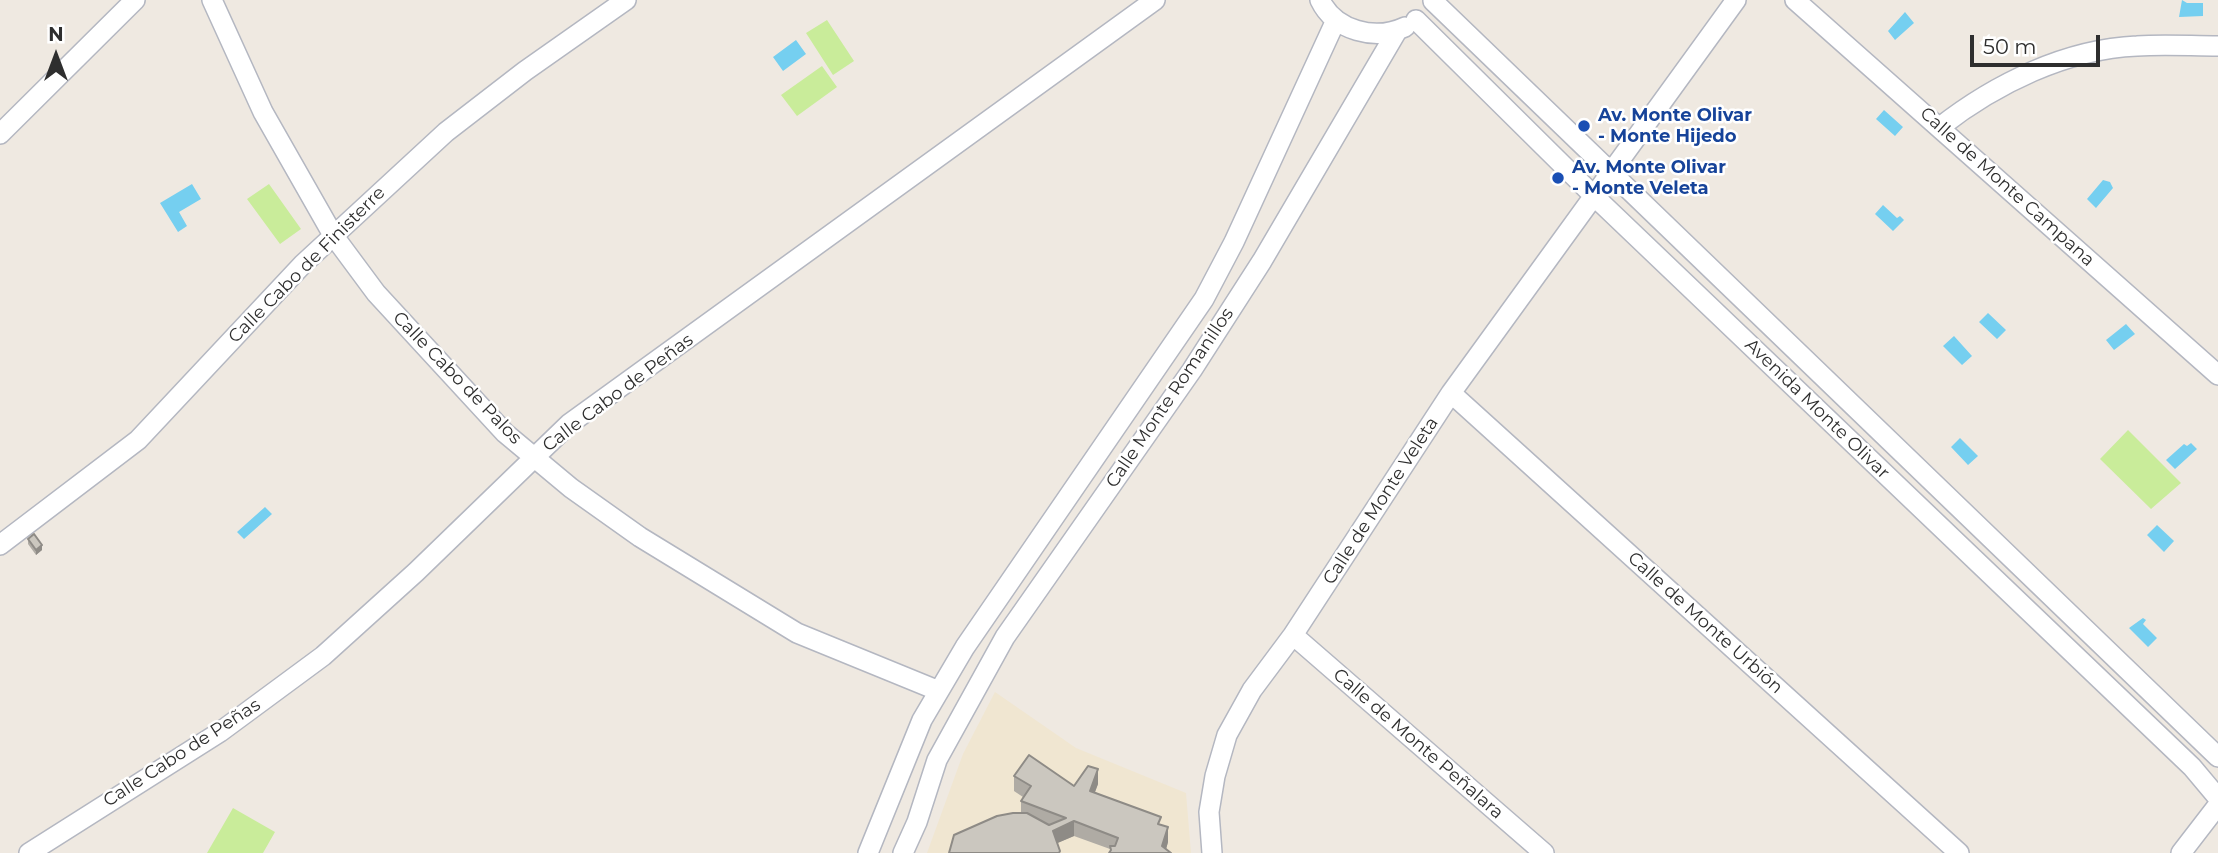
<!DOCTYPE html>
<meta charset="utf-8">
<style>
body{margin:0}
#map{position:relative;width:2218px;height:853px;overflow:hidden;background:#efe9e1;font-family:Montserrat,sans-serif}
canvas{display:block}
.north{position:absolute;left:21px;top:21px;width:70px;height:70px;-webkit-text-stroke:5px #fff;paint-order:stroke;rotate:0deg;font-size:19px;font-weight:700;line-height:28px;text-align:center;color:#2e2e2e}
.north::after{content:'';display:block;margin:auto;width:24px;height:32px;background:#2e2e2e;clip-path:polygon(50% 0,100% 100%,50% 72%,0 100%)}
.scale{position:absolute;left:1970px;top:35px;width:130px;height:32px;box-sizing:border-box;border:4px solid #2e2e2e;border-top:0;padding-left:9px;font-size:21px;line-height:24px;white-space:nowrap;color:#2e2e2e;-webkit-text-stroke:5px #fff;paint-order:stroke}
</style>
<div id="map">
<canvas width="2218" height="853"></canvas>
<div class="north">N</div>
<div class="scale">50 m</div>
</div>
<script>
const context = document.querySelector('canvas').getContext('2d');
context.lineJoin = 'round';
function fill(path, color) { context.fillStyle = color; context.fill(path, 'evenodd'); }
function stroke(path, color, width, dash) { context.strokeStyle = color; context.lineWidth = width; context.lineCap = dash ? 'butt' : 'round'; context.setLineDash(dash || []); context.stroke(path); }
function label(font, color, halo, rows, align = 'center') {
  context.font = font + ' Montserrat,sans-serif'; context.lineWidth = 5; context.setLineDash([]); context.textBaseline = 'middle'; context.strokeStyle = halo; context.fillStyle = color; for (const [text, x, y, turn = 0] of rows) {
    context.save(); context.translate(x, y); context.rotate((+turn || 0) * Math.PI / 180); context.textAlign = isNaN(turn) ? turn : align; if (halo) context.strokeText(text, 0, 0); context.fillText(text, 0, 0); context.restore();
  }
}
const education = new Path2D(`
 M995 692 1076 748 1186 793 1191 853H927L963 754Z`);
const pitch = new Path2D(`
 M827 20 854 61 833 75 806 33Z
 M822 66 837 87 797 116 781 95Z
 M269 184 301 229 280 244 247 199Z
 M2128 430 2181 483 2151 509 2100 459Z
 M233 808 275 832 263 853H207Z`);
const water = new Path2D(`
 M2182 0 2187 3H2203V16L2179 17Z
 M1905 12 1914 23 1895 40 1888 31Z
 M796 40 806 54 783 71 773 57Z
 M1884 110 1903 127 1895 136 1876 119Z
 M2103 180 2110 182 2113 188 2096 208 2087 199Z
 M192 184 201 199 179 212 187 226 178 232 160 203Z
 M1883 205 1897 218 1900 216 1904 220 1893 231 1875 214Z
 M1988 313 2006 330 1997 339 1979 322Z
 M2126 324 2135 334 2114 350 2106 340Z
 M1954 336 1972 356 1962 365 1943 346Z
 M1960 438 1978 456 1968 465 1951 447Z
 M2191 443 2197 449 2175 469 2166 460 2184 444 2187 446Z
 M265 507 272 514 244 539 237 532Z
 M2157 525 2174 541 2164 552 2147 535Z
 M2143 618 2146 620 2143 624 2157 638 2148 647 2129 628Z`);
const minor = new Path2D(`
 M212 0 263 112 333 235 376 293 505 433 571 488 640 537 797 633 939 691
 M1320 0C1335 31 1375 41 1405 27
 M1795 0 2218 375
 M1433 1 2218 757
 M1416 20 1595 197 2192 767 2218 798
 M1940 127C1995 84 2066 49 2137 46 2164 44 2191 46 2218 46
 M0 134 135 0
 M1451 393 1959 853
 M0 545 138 440 303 264 446 132 525 71 626 0
 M1293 635 1544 853
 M29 853 220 732 323 656 416 572 569 424 1155 0
 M868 853 922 720 965 647 1204 299 1234 242 1336 20
 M903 853 917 822 937 760 1005 637 1192 370 1262 261 1397 31
 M1212 853 1209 812 1215 776 1227 735 1252 690 1293 635 1451 393 1736 0
 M2181 853 2218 805`);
const wall = new Path2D(`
 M28 539 42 550 36 555 28 544Z
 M1014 776 1074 786 1098 784 1095 792 1161 825 1168 842 1166 849 1110 851V849L1074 836 1057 843 1060 853 1021 813V801L1023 797 1014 791Z`);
const shadedWall = new Path2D(`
 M42 545V550L36 555V550Z
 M1098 769V784L1090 805V791Z
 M1074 821V836L1053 845V831Z
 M1168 827V842L1165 853 1162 846Z`);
const building = new Path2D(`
 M34 534 42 545 36 550 28 539Z
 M1029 755 1074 786 1088 766 1098 769 1090 791 1161 817 1158 824 1168 827 1162 846 1171 853H1109L1111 850 1110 846H1115L1118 838 1074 821 1053 831 1060 851 1059 853H949L954 835 997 816 1013 813H1027L1049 825 1066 818 1021 801 1031 786 1014 776Z`);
const markers = [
 [1584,126,7,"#1a4fb4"],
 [1558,178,7,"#1a4fb4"]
];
const transitNames = [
 ["Av. Monte Olivar",1598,116],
 ["- Monte Hijedo",1598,137],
 ["Av. Monte Olivar",1572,168],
 ["- Monte Veleta",1572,189]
];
const streetNames = [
 ["Calle de Monte Campana",2007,187,42],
 ["Calle Cabo de Finisterre",307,265,-45],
 ["Calle Cabo de Palos",457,378,46],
 ["Calle Cabo de Peñas",618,393,-37],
 ["Calle Monte Romanillos",1170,398,-56],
 ["Avenida Monte Olivar",1817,409,44],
 ["Calle de Monte Veleta",1381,501,-57],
 ["Calle de Monte Urbión",1705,623,42],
 ["Calle de Monte Peñalara",1418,744,41],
 ["Calle Cabo de Peñas",182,753,-33]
];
fill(education, '#f0e6d1');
fill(pitch, '#c9ec9a');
fill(water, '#75cff0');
stroke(minor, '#b4b7c1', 22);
stroke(minor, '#fff', 19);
fill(wall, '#afaba4');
fill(shadedWall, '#8e8b86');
fill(building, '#cbc7bf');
stroke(building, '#8e8b86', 2);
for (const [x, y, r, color] of markers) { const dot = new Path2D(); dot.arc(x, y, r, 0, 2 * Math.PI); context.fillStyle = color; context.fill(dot); stroke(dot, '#fff', 2.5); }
label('bold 18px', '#164399', '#fff', transitNames, 'left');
label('18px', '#2e2e2e', '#fff', streetNames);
</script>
